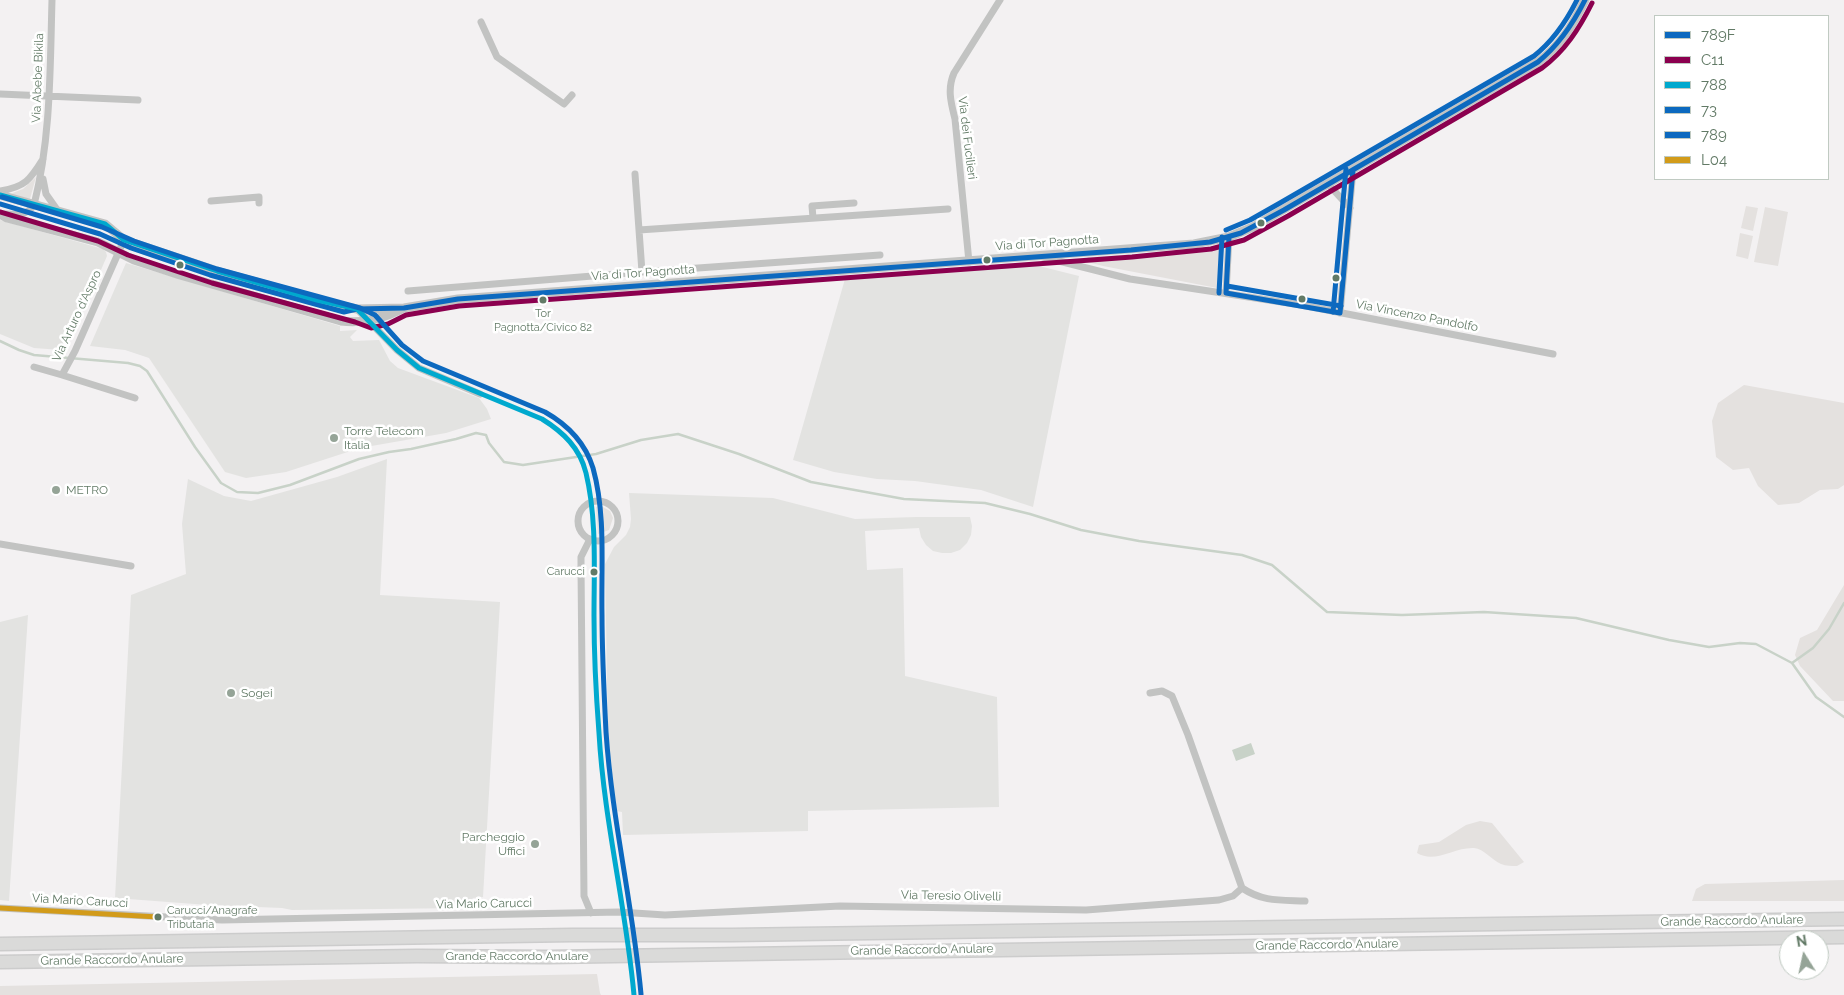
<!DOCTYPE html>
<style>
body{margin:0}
#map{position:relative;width:1844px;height:995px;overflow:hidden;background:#f3f1f2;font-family:Raleway,sans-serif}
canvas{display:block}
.legend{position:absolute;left:1654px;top:15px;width:175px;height:165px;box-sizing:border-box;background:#fff;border:1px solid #c0cac2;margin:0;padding:6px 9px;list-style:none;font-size:15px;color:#627a66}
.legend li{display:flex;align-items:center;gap:10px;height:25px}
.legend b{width:25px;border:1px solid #c0cac2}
.north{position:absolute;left:1779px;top:930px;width:50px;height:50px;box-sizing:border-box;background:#fff;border:1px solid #c0cac2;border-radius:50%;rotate:350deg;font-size:14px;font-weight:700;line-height:20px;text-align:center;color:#627a66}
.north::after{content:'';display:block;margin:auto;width:18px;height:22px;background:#95a497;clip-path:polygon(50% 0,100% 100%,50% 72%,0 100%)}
</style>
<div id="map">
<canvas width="1844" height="995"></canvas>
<ul class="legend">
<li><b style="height:6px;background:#0c69bf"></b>789F</li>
<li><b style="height:6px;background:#8b004f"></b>C11</li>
<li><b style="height:6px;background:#00a9ce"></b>788</li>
<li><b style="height:6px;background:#0c69bf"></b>73</li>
<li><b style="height:6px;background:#0c69bf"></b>789</li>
<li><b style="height:6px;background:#d29b1a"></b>L04</li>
</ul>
<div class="north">N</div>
</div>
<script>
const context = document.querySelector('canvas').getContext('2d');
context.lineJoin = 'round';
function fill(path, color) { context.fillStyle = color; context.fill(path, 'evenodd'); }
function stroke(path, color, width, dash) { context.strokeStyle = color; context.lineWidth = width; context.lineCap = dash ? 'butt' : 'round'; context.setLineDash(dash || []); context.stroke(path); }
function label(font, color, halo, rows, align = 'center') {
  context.font = font + ' Raleway,sans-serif'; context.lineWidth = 5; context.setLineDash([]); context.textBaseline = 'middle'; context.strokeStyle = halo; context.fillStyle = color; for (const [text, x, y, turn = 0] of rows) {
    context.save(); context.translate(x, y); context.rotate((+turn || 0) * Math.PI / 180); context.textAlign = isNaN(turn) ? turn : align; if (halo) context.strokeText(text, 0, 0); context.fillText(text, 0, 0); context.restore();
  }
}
const built = new Path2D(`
 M0 220 103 249 106 252 107 256 78 323 76 326 68 325 61 350 34 348 0 334Z
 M126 263 340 326V331L357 330 350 337 353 341 379 340 390 361 398 368 479 398 487 409 491 419 446 433 360 448 286 472 246 478 225 472 149 358 125 350 90 346Z
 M1027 263 1079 276 1033 507 981 490 915 481 877 479 834 472 793 460 845 279Z
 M387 459 380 595 500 602 483 897 473 898 465 908 292 910 282 908 208 905 115 898 131 595 186 574 182 524 188 479 224 496 251 501 337 477Z
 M629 493 773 498 855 519 916 517H970L972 526 971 535 967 543 960 550 951 553H942L933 551 926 545 921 537 919 528 865 531 867 570 903 568 905 676 997 697 999 807 808 811V831L623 835 622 812 616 811 608 738 605 564 614 547 626 535 630 527 631 519Z
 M28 615 9 901 0 900V622Z`);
const green = new Path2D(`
 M36 177 30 199 10 194 23 189Z
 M1746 206 1758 208 1753 231 1741 228Z
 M1765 207 1788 212 1778 266 1754 262Z
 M1740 233 1753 236 1748 259 1736 256Z
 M1211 246 1219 247C1225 255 1222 281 1217 288L1103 266 1084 261 1088 257 1186 251Z
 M1744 385 1844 403V485L1838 489 1820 490 1799 503 1778 505 1758 486 1749 468 1733 470 1716 457 1712 421 1718 403Z
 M601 506 610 511 613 518 609 530 598 534 596 507Z
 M1844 585V701H1833L1800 666 1795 655 1800 638 1817 630Z
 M1480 821 1492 823 1524 862 1517 866C1512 866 1506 866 1501 864 1492 860 1484 849 1474 848 1454 847 1435 864 1417 853L1419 845 1439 842 1466 825Z
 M1844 880V901H1692L1696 889 1705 884Z
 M597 974 600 993 601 995H0V986Z`);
const water = new Path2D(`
 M1251 743 1255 754 1236 761 1232 750Z`);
const stream = new Path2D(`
 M0 341 19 350 34 355 128 363 140 366 147 371 195 447 221 483 237 492 258 493 290 485 359 459 389 452 411 449 456 439 476 433 486 435 489 443 504 462 523 465 596 454 641 440 678 434 739 454 811 482 904 499 985 503 1030 514 1081 530 1139 541 1242 555 1272 565 1327 612 1402 615 1484 612 1576 618 1669 640 1709 647 1740 643 1756 644 1792 663 1816 697 1844 717
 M1792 663 1813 648 1829 629 1844 603`);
const minor = new Path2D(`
 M481 22 497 57 564 104 572 95
 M0 94 138 100
 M43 179 46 194 58 211
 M1328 184 1350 208
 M0 191C25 187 30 180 43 159
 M211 201 259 197V203
 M5 214C17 215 26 216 34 205 51 138 50 69 52 0
 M813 218 812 206 854 203
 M639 230 948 209
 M1043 257 1130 279 1301 305 1553 354
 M969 262 955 119C951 103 947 89 954 73L1000 0
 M642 272 880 255
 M408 291 642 272 635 174
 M1226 293 1229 237
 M357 309 397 350 419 368 480 394
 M1340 313 1353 170
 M34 367 62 375 75 351 124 240
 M62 375 135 398
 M578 521a20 20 0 1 1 40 0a20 20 0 1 1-40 0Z
 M590 539 581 557V566L584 896 591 913
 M0 544 131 566
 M1150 693 1162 691 1172 696 1188 735 1242 888
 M0 908 222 920 619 912 665 915 840 906 1086 910 1219 900 1233 896 1242 888C1263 902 1280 900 1305 901`);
const tertiary = new Path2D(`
 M0 195 105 224 124 240 217 271 342 306 357 309 404 308 458 299 1194 244 1229 237 1253 227 1538 62C1560 46 1573 25 1585 0
 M0 214 7 218 98 242 134 260 180 275 341 321C363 324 382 319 402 309`);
const motorway = new Path2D(`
 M0 944 572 935H732L1844 919
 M0 962 417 956 548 957 1844 937`);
const bus1 = new Path2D(`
 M0 204 100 234 131 248 210 275 344 312 357 309 404 308 458 299 1131 250 1210 242 1241 233 1284 210 1538 62C1559 45 1573 24 1585 0
 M1226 293 1340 313
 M1226 293 1229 237
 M1340 313 1353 170`);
const bus2 = new Path2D(`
 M0 212 98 241 128 255 212 283 355 322 371 328 388 324 406 315 459 306 1132 257 1211 249 1244 240 1288 216 1542 68C1565 51 1579 29 1592 3`);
const bus3 = new Path2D(`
 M0 195 105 224 124 240 217 271 317 300 357 309 397 350 419 368 542 419C563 432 580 448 586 473 597 519 594 568 594 616 594 655 596 694 599 733 604 821 626 907 634 995`);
const bus4 = new Path2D(`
 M2 197 102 227 134 241 217 269 360 308 375 315 402 345 423 361 545 412C568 425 585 442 593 468 606 515 601 566 602 615 602 654 604 693 606 732 612 820 633 906 641 994`);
const bus5 = new Path2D(`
 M1226 230 1250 220 1280 203 1534 56C1553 41 1566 22 1577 0
 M1227 286 1341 306
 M1219 293 1222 237
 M1333 312 1346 169`);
const bus6 = new Path2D(`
 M0 908 158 917`);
const markers = [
 [1261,223,4.5,"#627a66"],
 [987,260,4.5,"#627a66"],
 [180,265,4.5,"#627a66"],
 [1336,278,4.5,"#627a66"],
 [1302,299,4.5,"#627a66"],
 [543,300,4.5,"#627a66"],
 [334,438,5,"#95a497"],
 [56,490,5,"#95a497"],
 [594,572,4.5,"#627a66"],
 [231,693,5,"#95a497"],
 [535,844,5,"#95a497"],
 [158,917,4.5,"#627a66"]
];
const busNames = [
 ["Tor",543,314],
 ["Pagnotta/Civico 82",543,328],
 ["Carucci",585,572,"right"],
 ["Carucci/Anagrafe",167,911,"left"],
 ["Tributaria",167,925,"left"]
];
const streetNames = [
 ["Via Abebe Bikila",38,78,-88],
 ["Via dei Fucilieri",967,138,83],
 ["Via di Tor Pagnotta",1047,243,-4],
 ["Via di Tor Pagnotta",643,273,-4],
 ["Via Arturo d'Aspro",77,316,-65],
 ["Via Vincenzo Pandolfo",1417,316,11],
 ["Via Teresio Olivelli",951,896,1],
 ["Via Mario Carucci",80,901,3],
 ["Via Mario Carucci",484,904,-1],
 ["Grande Raccordo Anulare",1732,921,-1],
 ["Grande Raccordo Anulare",1327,945,-1],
 ["Grande Raccordo Anulare",922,950,-1],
 ["Grande Raccordo Anulare",517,956],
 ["Grande Raccordo Anulare",112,960,-1]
];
const poiNames = [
 ["Torre Telecom",344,431],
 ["Italia",344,445],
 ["METRO",66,490],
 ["Sogei",241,693],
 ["Parcheggio",525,837,"right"],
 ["Uffici",525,851,"right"]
];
fill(built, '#e3e3e1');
fill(green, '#e4e1df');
fill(water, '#c8d2c8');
stroke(stream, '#c8d2c8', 2.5);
stroke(motorway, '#ccc', 15);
stroke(minor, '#c2c3c2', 7);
stroke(tertiary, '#c2c3c2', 9);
stroke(motorway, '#dadad9', 12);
stroke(bus1, '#0c69bf', 5);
stroke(bus2, '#8b004f', 5);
stroke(bus3, '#00a9ce', 5);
stroke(bus4, '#0c69bf', 5);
stroke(bus5, '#0c69bf', 5);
stroke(bus6, '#d29b1a', 5);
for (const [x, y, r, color] of markers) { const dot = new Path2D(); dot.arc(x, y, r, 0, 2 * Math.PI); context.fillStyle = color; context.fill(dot); stroke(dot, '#fff', 2); }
label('11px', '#627a66', '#fff', busNames);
label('12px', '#627a66', '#fff', streetNames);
label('12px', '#627a66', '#fff', poiNames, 'left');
</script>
